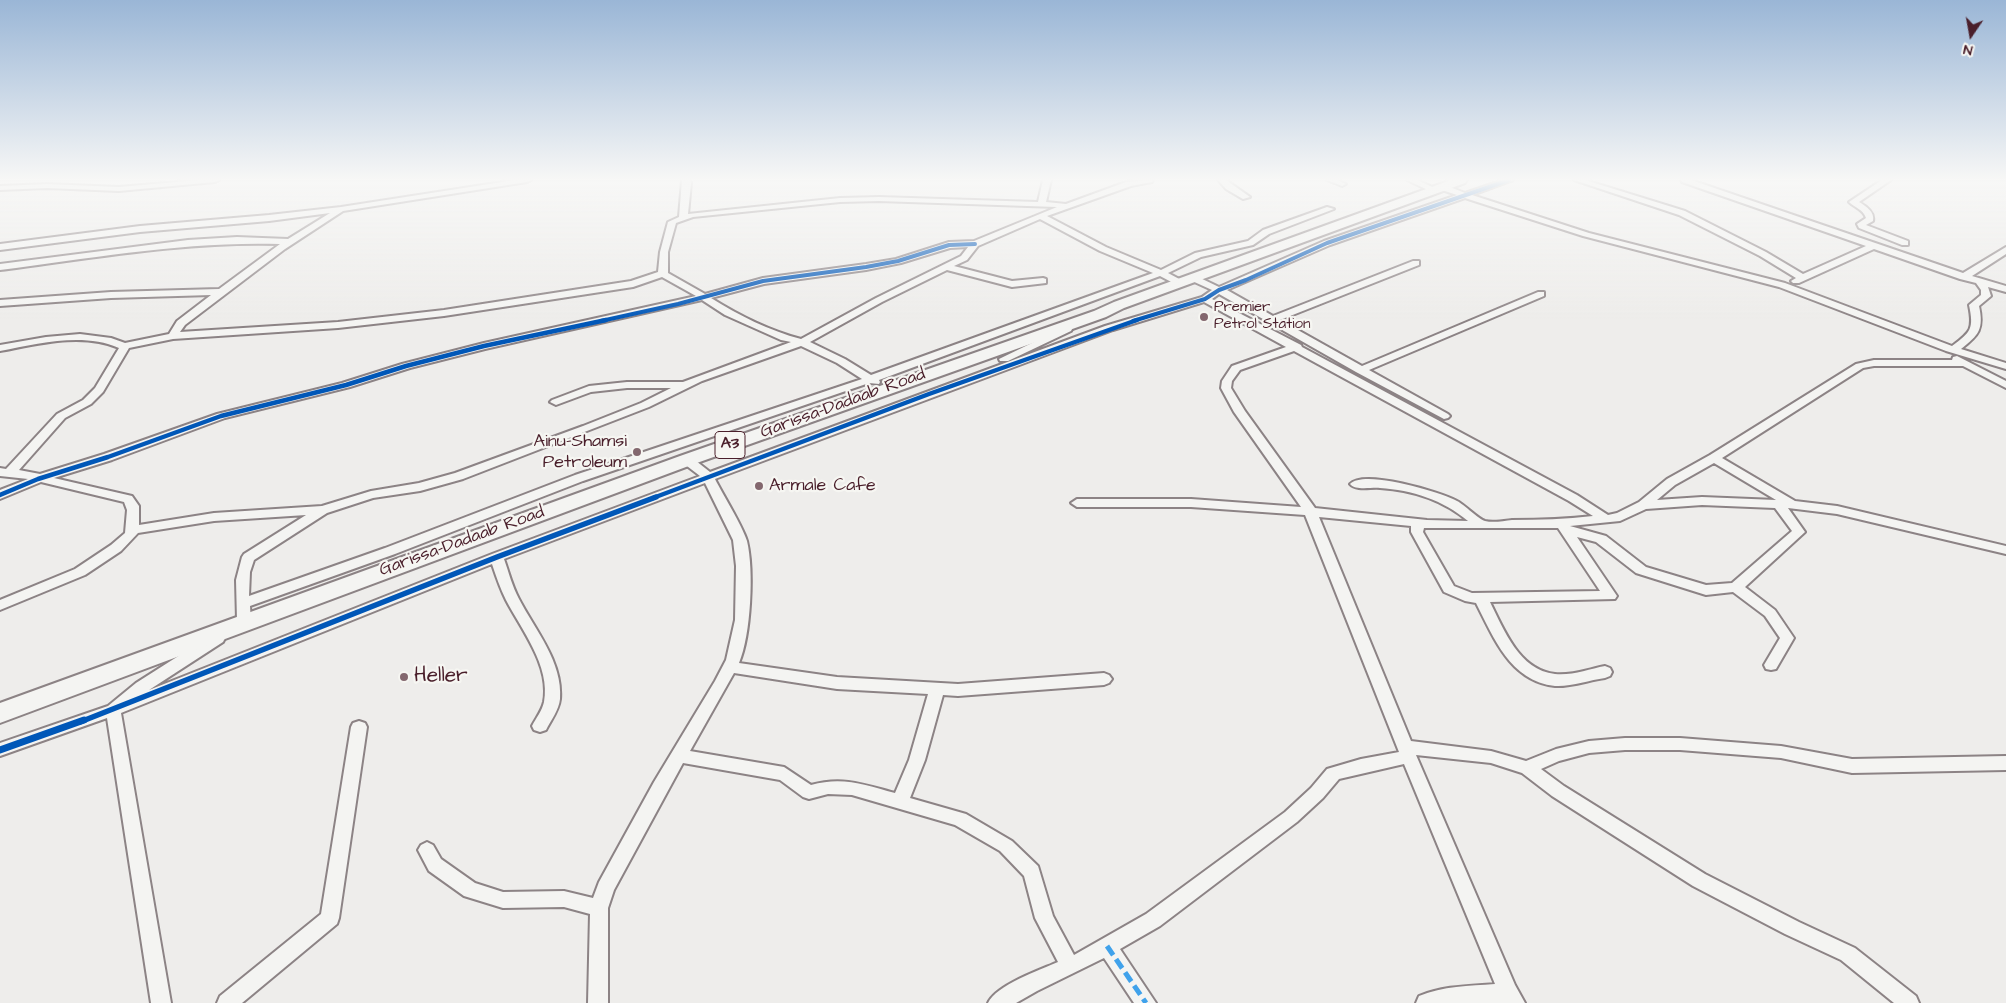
<!DOCTYPE html>
<style>
body{margin:0}
#map{position:relative;width:2006px;height:1003px;overflow:hidden;background:#eeedeb;font-family:"Architects Daughter",sans-serif}
canvas{display:block}
.north{position:absolute;left:1946px;top:10px;width:50px;height:50px;-webkit-text-stroke:4px #f6f6f2;paint-order:stroke;rotate:192deg;font-size:14px;font-weight:700;line-height:20px;text-align:center;color:#4a1f2b}
.north::after{content:'';display:block;margin:auto;width:18px;height:22px;background:#4a1f2b;clip-path:polygon(50% 0,100% 100%,50% 72%,0 100%)}
</style>
<div id="map">
<canvas width="2006" height="1003"></canvas>
<div class="north">N</div>
</div>
<script>
const context = document.querySelector('canvas').getContext('2d');
context.lineJoin = 'round';
function stroke(path, color, width, dash) { context.strokeStyle = color; context.lineWidth = width; context.lineCap = dash ? 'butt' : 'round'; context.setLineDash(dash || []); context.stroke(path); }
function fill(path, color) { context.fillStyle = color; context.fill(path, 'evenodd'); }
function label(font, color, halo, rows, align = 'center') {
  context.font = font + ' "Architects Daughter",sans-serif'; context.lineWidth = 4.5; context.setLineDash([]); context.textBaseline = 'middle'; context.strokeStyle = halo; context.fillStyle = color; for (const [text, x, y, turn = 0] of rows) {
    context.save(); context.translate(x, y); context.rotate((+turn || 0) * Math.PI / 180); context.textAlign = isNaN(turn) ? turn : align; if (halo) context.strokeText(text, 0, 0); context.fillText(text, 0, 0); context.restore();
  }
}
const minor = new Path2D(`
 M199 180H219L215 182 119 191 47 188 0 190V186L47 184 119 187Z
 M515 180H531L527 182 343 211 285 249 185 325 180 332 338 322 444 310 631 281 658 272 660 252 668 222 679 217 682 180H690L691 183 688 214 840 198 879 197 1038 202 1043 180H1051L1046 202 1066 204 1126 182 1153 180 1152 182 1131 186 1047 216 1106 247 1161 270 1195 253 1248 241 1263 230 1327 207 1334 209 1269 234 1253 245 1201 257 1168 273 1183 281V285H1177L1160 276 879 380 880 382 879 384 869 383 583 481 395 554 250 606 251 622C247 629 239 632 232 630L230 626 237 620 236 580 242 557 244 554 306 515 214 521 138 533 121 551 85 575 0 610V600L75 569 111 545 125 533 127 510 124 502 41 482 0 499V490L28 479 0 476V468L6 469 57 414 83 400 95 388 119 348C82 332 38 344 0 351V345L46 337 80 334 111 338 125 343 169 334 177 321 211 295 111 298 0 306V300L111 292 219 289 280 244C186 241 93 258 0 270V264L188 240 237 237 288 239 330 213 269 221 140 232 0 250V244L140 226 269 215 341 207ZM879 201 1057 207 974 241 949 242 896 259 866 264 763 278 705 294 668 273V252L676 223 693 217 840 202ZM1040 219 1100 251 1153 273 871 375 845 359 810 342 882 302 947 270 1012 287 1046 283V279L1043 278 1012 281 954 266 967 260 978 246ZM968 247 961 256 876 298 801 339C770 331 738 315 711 298L764 284 866 270 901 263 950 248ZM662 277 696 296 484 343 402 364 342 383 217 414 104 454 40 474 19 470 65 418 91 404 103 392 129 348 173 339 338 328 444 316 633 287ZM702 300 725 315 781 340 791 342 683 382H627L589 386 552 400 550 402 556 405 591 392 627 388H671L641 403 583 426 455 473 419 483 371 491 322 506 214 513 139 525V506L132 496 54 478 112 460 225 418 350 387 410 368 485 349ZM801 346 837 363 862 379 575 475 385 548 249 596 250 572 254 560 327 513 373 498 420 491 463 479 649 407 702 381Z
 M1218 180H1226L1250 197 1243 199 1226 189Z
 M1327 180H1337L1346 184 1342 186Z
 M1407 180H1417L1439 190 1432 192Z
 M1503 180H1513L1472 195 1589 233 1785 283 1952 346C1971 332 1974 329 1969 305L1981 295V290L1976 283 1960 279 1874 249 1799 283H1793L1791 281 1796 278 1760 256 1679 215 1574 180H1585L1685 211 1766 252 1803 274 1866 246 1682 182 1681 180H1691L1963 273 2006 247V254L1972 276 2006 286V292L1988 287 1991 296 1979 306C1984 329 1979 335 1961 349L2006 363V369L1946 351 1779 287 1583 236 1465 198 1330 245 1227 290 1273 316 1413 261H1419V265L1280 320 1362 366 1538 292H1544V296L1369 370 1448 414 1450 416 1448 418 1444 419 1356 372 1219 294 1212 299 1301 345 1302 347 1577 495 1608 515 1617 513 1639 502 1667 479 1710 455 1856 364 1874 360H1952L1953 357 1957 356 2006 381V388L1963 366H1874L1863 368 1722 458 1795 501 1837 506 2006 546V554L1837 514 1788 508 1805 532 1745 587 1775 610 1794 638 1776 669 1771 670 1766 669 1764 665 1780 638 1765 616 1733 592 1706 595 1636 573 1596 542 1577 537 1617 596 1615 599 1490 602C1504 630 1519 670 1555 674 1571 676 1589 669 1605 666L1610 668 1612 672 1610 676 1605 678C1589 680 1571 687 1555 686 1510 681 1494 638 1476 603L1465 601 1444 592 1411 532V526L1319 517 1411 741 1491 751 1526 761 1556 749 1589 741 1625 738H1680L1781 746 1852 759 2006 756V770L1852 773 1781 758 1680 750H1625L1589 753 1559 761 1541 769 1564 786 1705 874 1799 922 1855 948 1916 996 1919 1003H1894L1841 960 1785 934 1693 886 1552 796 1522 773 1491 763 1416 755 1515 985 1525 1003H1416L1419 996C1443 986 1469 986 1495 984L1404 764 1339 779 1323 798 1297 822 1160 926 1120 949 1156 1003H1134L1104 958 1037 991 1016 1003H988C996 985 1040 970 1058 962L1035 918 1024 876 1000 851 955 825 852 795 828 794 809 799 803 797 780 780 683 763 614 890 608 908V1003H588L590 914 564 907 503 908 464 896 429 871 418 850 421 845 427 842 433 845 441 859 475 883 503 892 564 891 593 898 599 882 654 782 715 681 726 660 735 620 736 566 733 540 705 483 504 559C509 573 512 586 519 599 535 630 563 662 560 699 559 710 551 720 546 730L540 732 534 730 532 726C536 718 542 711 544 702 551 666 521 629 506 600 500 588 496 576 492 564L121 713 171 1003H151L107 718 0 756V743L108 706 136 683 213 634 218 633 223 634 225 638 223 642 149 690 492 554 700 476 683 463 681 460 683 457H691L710 472 1105 326 1202 297 1212 290 1190 280V276H1196L1219 287 1324 241 1457 195 1439 189V185H1445L1465 193ZM1204 302 1286 347 1232 366 1222 381 1221 388 1234 412 1301 507 1191 499H1077L1071 503 1077 507H1191L1305 515 1399 752 1361 759 1327 769 1311 788 1285 812 1146 914 1074 955 1053 916 1038 866 1012 841 966 814 910 798 925 760 943 695 958 696 1104 685 1109 683 1112 679 1109 675 1104 673 958 684 837 677 739 663C751 635 754 570 747 541 742 525 723 495 715 479L1113 330ZM1294 351 1569 501 1593 516C1566 519 1539 520 1512 520 1504 521 1493 523 1485 521 1478 519 1465 505 1457 501 1440 492 1364 469 1350 484 1356 491 1371 487 1380 488 1412 490 1443 500 1468 521L1427 520 1315 508 1245 411 1231 388 1232 381 1240 370ZM1714 463 1776 500 1702 497 1657 500 1675 485ZM1702 505 1775 508 1792 531 1732 583 1706 585 1646 567 1606 536 1570 526 1620 521 1646 509ZM1424 528H1558L1600 591 1472 593 1454 586 1423 532ZM734 673 837 689 928 694 909 760 895 793C865 785 843 776 811 785L784 767 690 751Z
 M1882 180H1891L1859 202C1866 206 1875 212 1873 221L1866 225 1908 241V245H1902L1859 228 1857 224 1866 218C1863 209 1855 208 1849 202Z
 M1067 326 1072 329 1071 331 1008 361H1000L999 359Z
 M359 721 365 723 367 727 339 918 337 924 242 1003H217L220 996 321 914 351 727 353 723Z`);
const trunk = new Path2D(`
 M1451 180H1467L1465 183 1124 308 1106 317 694 464 0 723V703L680 456 1094 311 1114 302Z`);
const quiet = new Path2D(`
 M1107 946 1146 1003`);
const cyclewayFar3 = new Path2D(`
 M601 321 678 304 763 281 866 267 898 261 949 245 975 244
 M1133 321 1205 299 1219 290 1246 280 1327 243 1509 180`);
const cyclewayFar2 = new Path2D(`
 M0 495 38 479 108 457 221 416 346 385 406 366 484 346 606 320
 M653 498 929 394 1137 320`);
const cyclewayFar1 = new Path2D(`
 M80 722 497 557 656 497`);
const cycleway = new Path2D(`
 M0 750 84 720`);
const markers = [
 [1204,317,5,"#83676e"],
 [637,452,5,"#83676e"],
 [759,486,5,"#83676e"],
 [404,677,5,"#83676e"]
];
const farPoinames = [
 ["Premier",1214,308],
 ["Petrol Station",1214,325]
];
const shields = [
 [730,445,30]
];
const shieldNames = [
 ["A3",730,445]
];
const streetNames = [
 ["Garissa-Dadaab Road",843,404,-20],
 ["Garissa-Dadaab Road",462,542,-20]
];
const poiNames = [
 ["Ainu-Shamsi",627,442],
 ["Petroleum",627,463],
 ["Armale Cafe",769,486,"left"]
];
const nearPoinames = [
 ["Heller",414,677]
];
stroke(minor, '#8c8385', 4);
stroke(trunk, '#8c8385', 4);
fill(minor, '#f4f4f2');
fill(trunk, '#f4f4f2');
stroke(quiet, '#40a2eb', 5, [11, 5]);
stroke(cyclewayFar3, '#0057b8', 4);
stroke(cyclewayFar2, '#0057b8', 4.5);
stroke(cyclewayFar1, '#0057b8', 5.5);
stroke(cycleway, '#0057b8', 7);
const sky = context.createLinearGradient(0, 0, 0, 320);
sky.addColorStop(0, '#9ab6d6');
sky.addColorStop(0.56, '#f7f7f6');
sky.addColorStop(1, '#f7f7f600');
context.fillStyle = sky;
context.fillRect(0, 0, 2006, 320);
for (const [x, y, r, color] of markers) { const dot = new Path2D(); dot.arc(x, y, r, 0, 2 * Math.PI); context.fillStyle = color; context.fill(dot); stroke(dot, '#f6f6f2', 2); }
label('15px', '#4a1f2b', '#f6f6f2', farPoinames, 'left');
for (const [x, y, w] of shields) { const box = new Path2D(); box.roundRect(x - w / 2, y - 13.5, w, 27, 4); context.fillStyle = '#f6f6f2'; context.fill(box); stroke(box, '#4a1f2b', 1); }
label('bold 16px', '#4a1f2b', null, shieldNames);
label('18px', '#4a1f2b', '#f6f6f2', streetNames);
label('18px', '#4a1f2b', '#f6f6f2', poiNames, 'right');
label('21px', '#4a1f2b', '#f6f6f2', nearPoinames, 'left');
</script>
